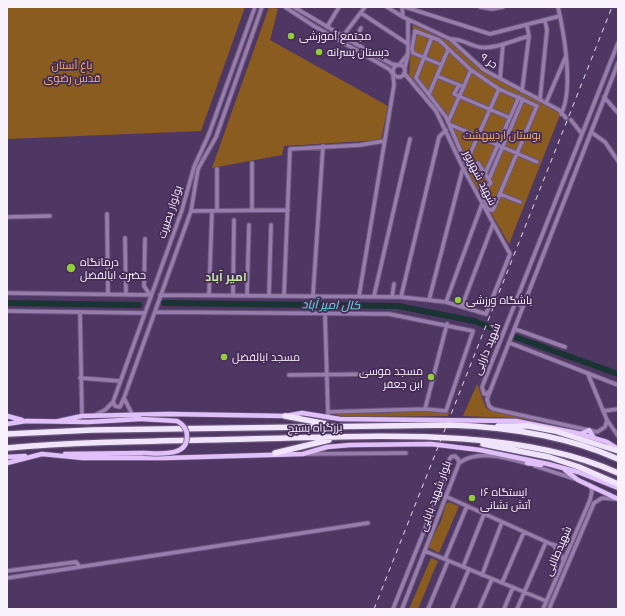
<!DOCTYPE html>
<meta charset="utf-8">
<style>
body{margin:0}
#map{position:relative;width:625px;height:616px;overflow:hidden;background:#4f3763;font-family:Lato,sans-serif}
canvas{display:block}
.frame{position:absolute;inset:0;border:8px solid #f8f2fd;pointer-events:none}
</style>
<div id="map">
<canvas width="625" height="616"></canvas>
<div class="frame"></div>
</div>
<script>
const context = document.querySelector('canvas').getContext('2d');
context.lineJoin = 'round';
function fill(path, color) { context.fillStyle = color; context.fill(path, 'evenodd'); }
function stroke(path, color, width, dash) { context.strokeStyle = color; context.lineWidth = width; context.lineCap = dash ? 'butt' : 'round'; context.setLineDash(dash || []); context.stroke(path); }
function label(font, color, halo, rows, align = 'center') {
  context.font = font + ' Lato,Cairo,sans-serif'; context.lineWidth = 3.5; context.setLineDash([]); context.textBaseline = 'middle'; context.strokeStyle = halo; context.fillStyle = color; for (const [text, x, y, turn = 0] of rows) {
    context.save(); context.translate(x, y); context.rotate((+turn || 0) * Math.PI / 180); context.textAlign = isNaN(turn) ? turn : align; if (halo) context.strokeText(text, 0, 0); context.fillText(text, 0, 0); context.restore();
  }
}
const green = new Path2D(`
 M7 7H172L178 8V7H245L201 131 7 139Z
 M269 7 278 9 270 40 388 106 381 140 284 146 282 155 212 168Z
 M413 25 450 42 479 69 557 112 560 115 509 244 468 173 443 116 409 75Z
 M477 384 486 408 492 411 552 423V424L514 418 463 416Z
 M447 411 449 412 448 416 341 417 335 413Z
 M449 502 459 506 439 553 428 547 441 521 446 504Z
 M431 558 438 561 418 609H409Z`);
const river = new Path2D(`
 M7 303 139 305
 M164 303 398 306 474 321 495 329
 M515 337 618 374`);
const minor = new Path2D(`
 M285 7 314 26 389 69 393 74 394 85 359 296
 M294 7 375 55 392 64 398 65
 M387 7 403 17 450 39 484 70 559 110 566 118
 M402 7 403 17
 M405 7 490 34 560 16
 M480 7 492 9 503 7
 M558 7C564 33 574 90 561 114
 M361 13 408 44
 M327 27 339 7
 M343 36 365 7
 M432 37 416 78 446 117 468 168 478 163 491 183 481 192 490 210H493L537 106 499 89 471 70 439 40 415 31 412 49 413 53 442 65
 M451 39C462 39 469 45 479 47 494 50 514 40 529 36
 M354 42 361 28
 M400 64 407 55
 M393 71a6 6 0 1 1 12 0a6 6 0 1 1-12 0Z
 M405 67 408 54V20
 M437 76 464 87
 M500 79 503 44
 M459 85 454 94 510 118
 M522 91 529 36 527 26
 M429 94 448 50
 M604 97 618 113
 M540 99 547 30 545 21
 M546 103 566 56
 M571 120 582 134
 M448 122 471 70
 M449 124 537 162
 M591 132 605 142 618 161
 M466 163 499 89
 M485 174 519 97
 M489 179 523 99
 M500 194 520 202
 M252 210V163
 M191 211 288 210
 M217 211V169
 M107 214 108 294
 M7 217 50 216
 M125 238 126 294
 M145 239 144 286 150 295
 M7 293 150 295
 M160 295 401 297 446 302 486 314 510 254 463 168 436 111 404 73
 M209 295 212 211
 M233 295 234 220
 M247 295 249 225
 M269 295 271 225
 M284 295 290 149 360 145 384 141
 M313 295 323 146
 M374 296 410 139
 M392 297 394 284
 M401 297 439 137 446 130
 M429 300 463 168
 M517 300 520 305 525 303
 M446 302 482 204
 M462 306 493 224
 M7 311 144 313
 M80 312 82 416
 M155 312 389 314 473 331 446 411 425 409 328 412
 M325 314 328 414
 M515 329 565 347
 M510 343 618 385
 M588 374 607 420 618 436
 M289 375 385 374
 M80 378 120 381
 M490 391 486 394H484L482 387 618 43
 M113 402 115 406 120 407 124 398
 M425 409 447 324
 M603 411 618 409
 M132 414 124 398 191 211 198 169 216 137 262 7
 M95 415 105 410 113 402 182 210 194 167 209 134 255 7
 M607 420 605 427 597 432 493 409 489 406 487 399 618 63
 M308 454 406 453
 M459 463C478 449 507 458 529 464
 M535 466 575 479
 M445 496 551 544 561 547 571 544
 M554 546 562 556 563 560
 M425 551 546 601
 M445 559 467 506
 M463 567 484 514
 M7 571 76 562 80 567
 M482 575 502 522
 M7 578 368 523
 M502 583 524 532
 M393 609 446 476 449 460 451 457 455 456 458 459 459 463 402 609
 M428 609 448 561
 M452 609 469 569
 M479 609 492 579
 M504 609 513 587
 M517 609 546 542
 M543 609 590 500 592 491 590 485
 M549 609 594 503 602 498 615 499`);
const major = new Path2D(`
 M7 416 22 420
 M59 421 82 416 169 414 285 416 302 413 340 419 516 421 577 433 607 442 618 449
 M7 424 26 421 88 422 141 419
 M581 434 589 430 594 438
 M65 454 143 453
 M7 457 25 456
 M7 463 42 454 83 458H165L303 454 327 447 350 445 431 444 480 450 548 464 578 472 618 488
 M527 463 541 465
 M565 470 578 480 618 499`);
const highway = new Path2D(`
 M285 416 327 424
 M498 426H528L555 431 618 451
 M7 434 92 430 451 425C506 427 567 436 618 459
 M483 444 549 457 579 467 618 484
 M7 448C87 441 168 441 248 439 362 437 513 425 618 473
 M275 453 329 440`);
const rail = new Path2D(`
 M374 609 612 7`);
const majorBridge = new Path2D(`
 M141 419 177 421C183 424 187 429 187 436 188 458 157 453 143 453`);
const markers = [
 [291,36,4,"#93cd3d"],
 [319,52,4,"#93cd3d"],
 [71,268,5,"#93cd3d"],
 [458,300,4,"#93cd3d"],
 [224,357,4,"#93cd3d"],
 [431,377,4,"#93cd3d"],
 [472,498,4,"#93cd3d"]
];
const poiNames = [
 ["مجتمع آموزشی",299,36],
 ["دبستان پسرانه",327,52],
 ["درمانگاه",80,262],
 ["حضرت ابالفضل",80,275],
 ["باشگاه ورزشی",466,300],
 ["مسجد ابالفضل",232,357],
 ["مسجد موسی",423,371,"right"],
 ["ابن جعفر",423,384,"right"],
 ["ایستگاه ۱۶",480,492],
 ["آتش نشانی",480,505]
];
const streetNames = [
 ["حر ۹",489,61,35],
 ["شهید شهریور",480,178,63],
 ["بولوار بصیرت",170,212,-72],
 ["شهید دارایی",487,349,-68],
 ["بزرگراه بسیج",315,428,-1],
 ["بلوار شهید بابایی",435,496,-70],
 ["شهیدطالبی",558,551,-67]
];
const parkNames = [
 ["باغ آستان",72,65],
 ["قدس رضوی",72,78],
 ["بوستان اردیبهشت",502,135]
];
const neighbourhoodNames = [
 ["امیر آباد",226,277]
];
const waterNames = [
 ["کال امیر آباد",331,305,1]
];
fill(green, '#8b5c1f');
stroke(river, '#193432', 6);
stroke(minor, '#6a557c', 5.5);
stroke(major, '#6a557c', 6);
stroke(highway, '#6a557c', 8);
stroke(minor, '#977dac', 3.5);
stroke(major, '#dfc0f9', 4.5);
stroke(highway, '#f0e4fb', 5.5);
stroke(rail, '#e4dceb', 1, [5, 5]);
stroke(majorBridge, '#6a557c', 6, []);
stroke(majorBridge, '#dfc0f9', 4.5);
for (const [x, y, r, color] of markers) { const dot = new Path2D(); dot.arc(x, y, r, 0, 2 * Math.PI); context.fillStyle = color; context.fill(dot); stroke(dot, '#452c57', 1.5); }
label('11px', '#f8f2fd', '#452c57', poiNames, 'left');
label('11px', '#f8f2fd', '#452c57', streetNames);
label('11px', '#f1b166', '#452c57', parkNames);
label('bold 12px', '#c1e39d', '#452c57', neighbourhoodNames);
label('italic 12px', '#5fe7de', '#452c57', waterNames);
</script>
